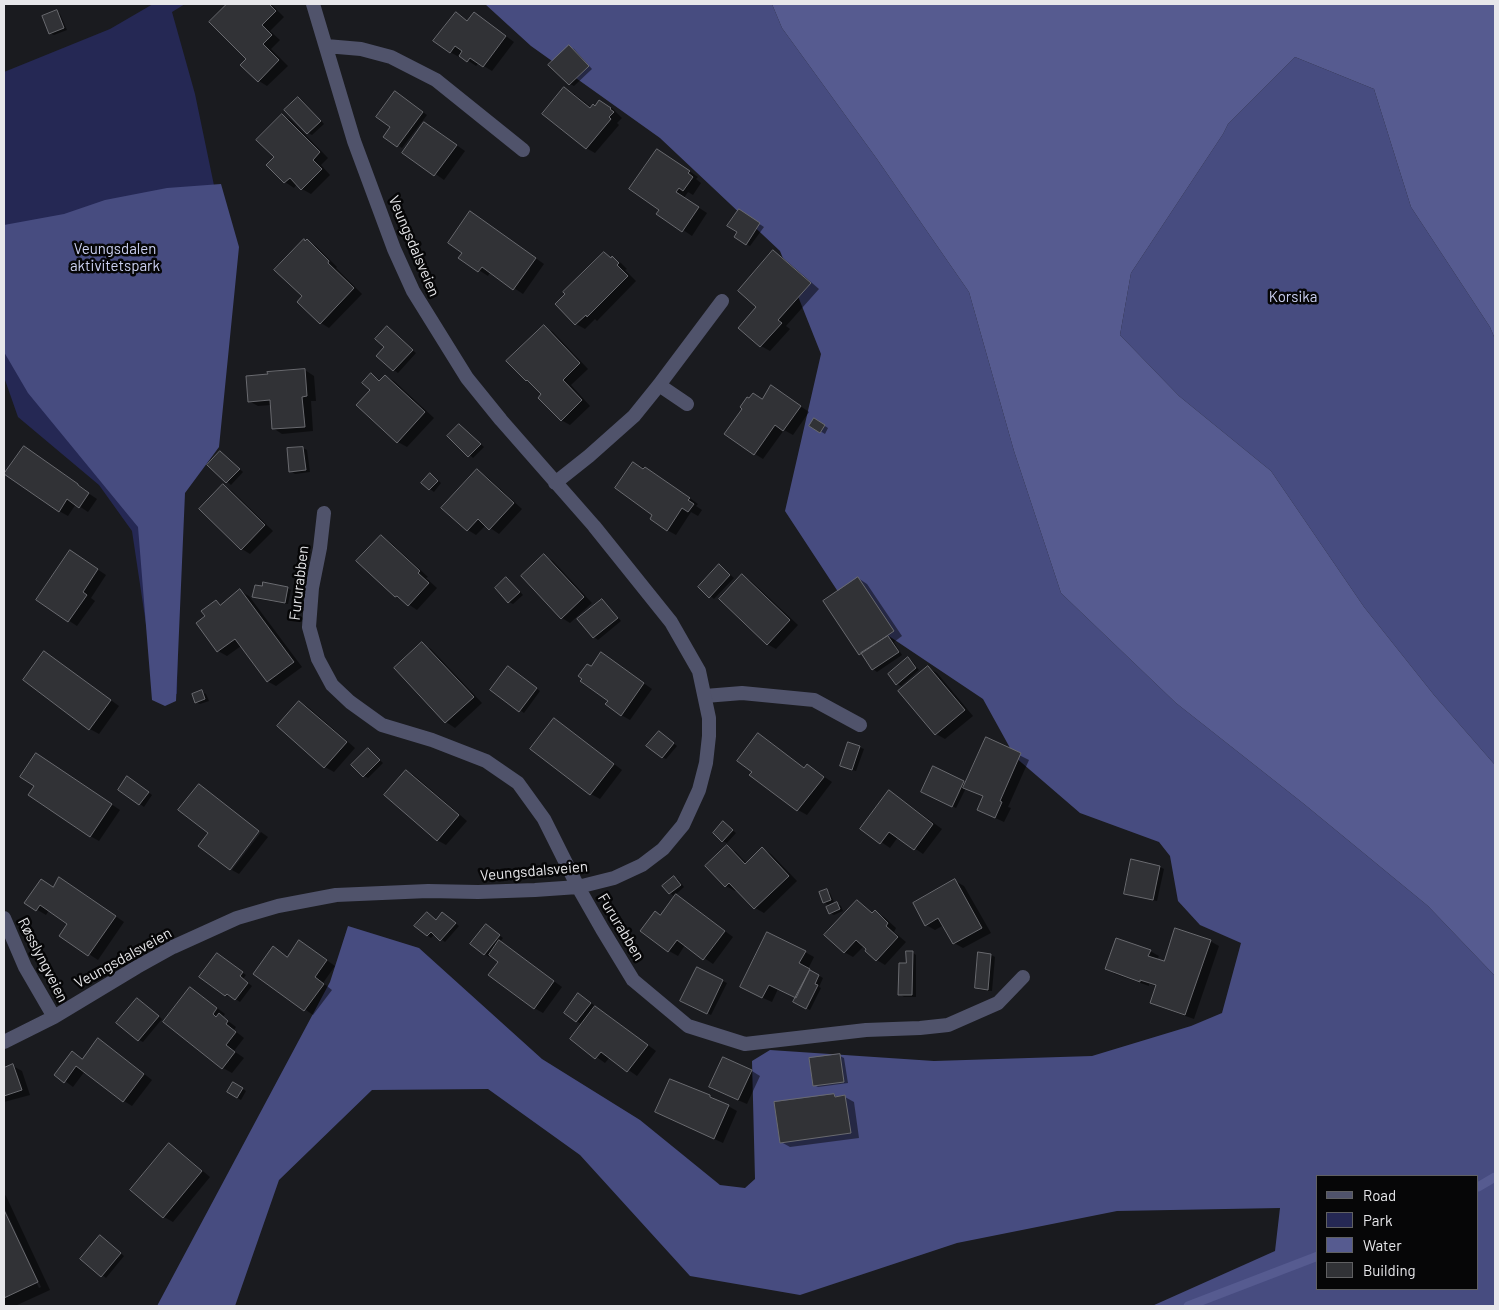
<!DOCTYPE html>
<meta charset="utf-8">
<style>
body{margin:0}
#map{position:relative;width:1499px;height:1310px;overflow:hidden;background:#1a1b1f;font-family:Barlow,sans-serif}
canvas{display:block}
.frame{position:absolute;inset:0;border:5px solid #e7e7ea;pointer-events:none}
.legend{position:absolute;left:1316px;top:1175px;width:162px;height:115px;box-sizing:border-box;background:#060607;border:1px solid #606062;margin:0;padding:6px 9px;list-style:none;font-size:15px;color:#e7e7ea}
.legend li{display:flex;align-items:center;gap:10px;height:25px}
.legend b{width:25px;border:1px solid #606062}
</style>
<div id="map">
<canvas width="1499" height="1310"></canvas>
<div class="frame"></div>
<ul class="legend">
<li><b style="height:6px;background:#50536b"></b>Road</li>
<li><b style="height:14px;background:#252854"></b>Park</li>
<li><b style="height:14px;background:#565b90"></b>Water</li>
<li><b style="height:14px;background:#313236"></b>Building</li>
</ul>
</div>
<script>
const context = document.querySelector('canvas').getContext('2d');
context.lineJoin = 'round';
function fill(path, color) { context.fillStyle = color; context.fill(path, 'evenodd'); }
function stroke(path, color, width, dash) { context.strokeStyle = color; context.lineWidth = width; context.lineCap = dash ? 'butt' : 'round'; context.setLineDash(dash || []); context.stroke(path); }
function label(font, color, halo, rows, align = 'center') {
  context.font = font + ' Barlow,sans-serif'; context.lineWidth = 5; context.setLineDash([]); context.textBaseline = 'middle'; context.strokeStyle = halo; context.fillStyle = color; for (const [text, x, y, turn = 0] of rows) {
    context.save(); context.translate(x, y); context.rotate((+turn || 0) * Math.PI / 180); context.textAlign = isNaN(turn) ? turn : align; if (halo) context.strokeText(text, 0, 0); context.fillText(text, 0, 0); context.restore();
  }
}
const green = new Path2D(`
 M153 4H185L172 12 195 94 227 248 180 489 177 694 156 691 132 531 99 485 18 417 4 377V72L110 29Z`);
const forest = new Path2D(`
 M485 4H772L782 28 877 159 969 292 1014 451 1061 593 1176 703 1304 804 1428 906 1495 976V1306H1152L1275 1251 1280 1208 1117 1211 957 1243 800 1295 690 1276 580 1155 488 1089 372 1090 279 1180 235 1306H157L330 982 348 926 419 948 542 1059 640 1120 720 1185 745 1188 755 1179 752 1061 770 1050 934 1061 1092 1056 1191 1026 1222 1013 1241 943 1200 925 1178 901 1170 856 1159 842 1080 813 1015 757 983 699 850 610 785 511 821 354 780 251 660 138 531 46ZM1318 1176H1478V1289H1318Z
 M1295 57 1374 89 1411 207 1490 327 1495 339V765L1434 695 1364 607 1271 471 1179 396 1120 335 1131 273 1223 134 1228 124Z
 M221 184 239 247 219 447 185 493 176 701 165 706 152 700 138 527 28 393 4 352V225L64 214 105 200 167 188Z`);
const water = new Path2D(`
 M772 4H1495V339L1490 327 1411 207 1374 89 1295 57 1228 124 1223 134 1131 273 1120 335 1179 396 1271 471 1364 607 1434 695 1495 765V976L1428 906 1304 804 1176 703 1061 593 1014 451 969 292 877 159 782 28Z`);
const shadow = new Path2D(`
 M229 4H271L284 17 270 31 280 40 271 49 288 66 267 86 259 81 248 59 211 22Z
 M56 11 60 14 67 30 54 35 50 33Z
 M456 14 468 21 483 19 514 42 492 71 479 63 476 66 460 55 459 57 450 52Z
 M570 47 574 49 592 69 574 86 570 84Z
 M565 88 573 93 592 108 604 104 613 109 622 118 617 123 619 125 595 153 586 148Z
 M400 95 427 115 402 148 385 137 392 127Z
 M298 98 302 100 324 124 312 135 308 133Z
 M282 115 291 120 328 158 321 165 330 175 311 194 302 189 297 184 294 188 285 182 268 165 275 157Z
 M425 123 465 151 444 180 404 152Z
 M666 155 698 177 696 179 701 183 693 195 688 192 684 198 707 213 692 236 658 213 661 209Z
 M743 213 764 227 750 246 746 244 739 232Z
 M479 218 544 264 523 294 490 272 488 276 460 258Z
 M307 241 316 246 337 267 336 268 362 294 329 328 321 323 304 296Z
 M773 252 782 257 819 289 786 326 790 329 770 351 761 346 740 328 758 307Z
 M604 253 621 263 627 269 625 270 636 281 597 321 595 319 585 329 576 324 556 304Z
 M544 327 553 332 588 369 571 385 590 406 570 425 561 420 543 394 533 384 526 380Z
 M387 328 416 353 398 373 394 370Z
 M305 370 314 376 316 401H311L313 431 282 434 273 428 271 405 258 406 249 401Z
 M371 375 381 381 385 376 394 381 434 418 407 447 398 442 358 405 372 390Z
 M780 392 809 412 793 435 784 430 763 459 755 454 762 399Z
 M814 419 828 428 825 434 810 425Z
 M459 425 484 447 473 458 449 436Z
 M303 448 307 450 310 472 295 474 291 471Z
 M221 452 243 472 231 485 208 465Z
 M33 453 86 490 85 491 97 499 88 512 76 504 68 516 59 511Z
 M634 463 654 473 698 504 696 506 702 510 698 516 691 512 676 535 667 530 654 515Z
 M477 471 486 476 522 509 499 534 486 525 476 535 468 530Z
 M431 474 441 483 434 492 430 489Z
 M224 486 232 491 273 531 250 554 242 549Z
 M382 536 390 542 428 577 426 578 437 588 417 610 396 596Z
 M544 556 553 561 592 603 570 623 562 618Z
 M79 557 106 575 91 598 95 601 77 626 37 600Z
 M723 568 734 578 714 599 700 587Z
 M742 576 751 581 798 625 776 649 767 644Z
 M858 578 867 584 902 636 894 642 902 655 877 672 873 669 864 656 860 654Z
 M510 581 523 595 513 604 509 602Z
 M287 588 291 590 288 604 258 599 254 596Z
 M240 591 249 596 302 667 276 686 267 681 241 646 227 656 218 651 197 623 206 616 216 602 222 605Z
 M602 600 606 603 621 621 598 640 594 637 579 619Z
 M422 644 431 649 482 703 455 728 446 722 396 668Z
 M45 652 119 706 99 734 90 729 24 680Z
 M602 654 652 689 630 720 621 715 610 701 591 667Z
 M908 659 912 661 919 670 901 686 897 684Z
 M928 668 937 673 973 716 945 739 936 734Z
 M512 670 540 691 524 713 492 690Z
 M202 692 206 694 209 701 200 704 196 702Z
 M299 702 308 707 355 748 334 772 325 767 279 726Z
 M563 725 622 770 600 799 591 794 532 749Z
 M663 735 677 746 666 759 662 757Z
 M987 739 1029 760 1008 807 1011 808 1004 822 978 810 984 797 966 788 956 808 926 794 933 768 966 784Z
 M767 740 805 769 808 766 832 782 807 815 798 810 751 775Z
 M849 743 864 749 856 771 846 768Z
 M368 749 383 763 368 778 364 776Z
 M45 760 120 810 99 841 90 836 35 786Z
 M406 771 415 776 467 821 446 845 437 840Z
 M132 780 152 795 144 807 120 789Z
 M898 797 942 829 923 854 898 837 890 848 862 829Z
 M724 823 736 833 727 843 723 841Z
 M261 832 268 837 239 874 232 870Z
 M727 847 736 852 747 864 763 849 771 854 797 881 764 913 755 908 737 889 735 891 726 886Z
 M1160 867 1164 869 1157 901 1129 895 1125 893Z
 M674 877 678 879 684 887 675 895 685 901 733 937 713 964 685 945 678 956 669 951 661 916 675 897 670 893Z
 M955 881 964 886 991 933 963 948 954 943 944 925 935 930 926 925Z
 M69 884 124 922 98 960 61 936 69 924 49 910 46 915 26 903 53 888Z
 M826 890 830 893 834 902 828 905 824 902Z
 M857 901 873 913 875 912 884 917 896 928 894 932 906 942 885 965 877 960 864 946 853 957 844 952Z
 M837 904 841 906 843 911 834 915 830 913Z
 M427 913 437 921 447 916 459 926 445 942 435 934 431 938 427 935Z
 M490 928 503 938 500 942 562 987 543 1013 534 1008 500 962 490 955 489 957 485 954 472 944Z
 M1210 941 1219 946 1194 1019 1160 1007 1151 1002 1156 986 1149 984V986L1115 974 1106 969 1150 951 1159 956 1157 960 1165 963Z
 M308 947 335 966 323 983 332 990 313 1015 255 974 273 948 288 957Z
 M805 952 814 957 808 969 823 978 819 987 821 988 810 1010 794 1002 796 998 778 989 772 1002 750 992Z
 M912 952 916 955V997H904L900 994 907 964Z
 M991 955 995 957 992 991 980 990 976 988Z
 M221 957 246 975 243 979 252 986 240 1002 231 996 230 997 226 995Z
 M697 969 727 983 711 1015 686 1003Z
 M191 989 199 994 225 1014 223 1017 236 1027 234 1030 244 1038 234 1051 244 1058 232 1073 223 1068 165 1022Z
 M583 997 656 1051 637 1076 610 1057 605 1063 571 1039 582 1025 565 1012Z
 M141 1001 162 1019 143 1042 139 1040Z
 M98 1040 107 1045 152 1080 132 1106 124 1101 85 1071 73 1087 65 1081 72 1053 83 1059Z
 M840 1056 844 1058 848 1083 818 1087 814 1085Z
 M13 1066 22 1071 30 1095 4 1102V1069Z
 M752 1071 760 1076 747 1104 719 1092Z
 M233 1083 246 1091 241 1100 228 1092Z
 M834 1095 839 1098 845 1097 854 1102 859 1138 790 1147 781 1142Z
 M710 1096 737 1111 723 1143 665 1116Z
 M169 1145 178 1150 210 1177 173 1222 164 1217Z
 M4 1194 6 1196 50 1290 15 1306H4V1213L39 1288 41 1287 4 1207Z
 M104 1239 124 1256 106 1278 82 1259Z`);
const stream = new Path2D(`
 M1478 1187 1495 1177
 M1188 1306 1318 1256`);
const building = new Path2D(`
 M227 4H269L276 11 262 25 272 35 263 44 279 60 258 82 240 65 246 59 209 22Z
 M57 10 64 28 49 34 42 16Z
 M456 12 467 21 474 12 506 36 483 67 470 58 467 62 459 56 462 51 455 46 450 53 433 41Z
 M569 45 589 66 569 85 548 65Z
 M564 87 590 108 593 104 595 106 599 100 611 108 610 109 614 112 609 117 611 119 586 149 542 114Z
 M395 91 423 112 397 147 383 137 390 127 376 117Z
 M298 97 321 121 307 134 284 110Z
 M282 114 320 152 313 160 322 169 301 190 290 178 284 183 266 165 274 157 256 140Z
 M424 122 457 145 434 176 402 153Z
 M657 149 690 171 688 173 693 177 683 191 679 188 676 192 699 207 682 232 656 214 659 210 629 189Z
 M739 209 760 223 746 245 734 237 737 232 727 226Z
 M470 211 536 258 513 290 482 267 478 272 458 258 462 253 448 243Z
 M304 239 305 241 307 239 329 261 328 263 354 288 320 324 297 302 302 296 274 270Z
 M773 250 811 283 778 320 782 323 760 347 738 328 756 307 738 291Z
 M604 252 611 258 612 256 619 263 617 265 628 276 587 317 586 315 575 325 555 304 565 294 563 292Z
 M544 325 580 363 563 380 582 400 561 421 538 398 541 394 527 380 526 381 506 361Z
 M387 326 413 350 393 371 376 356 384 347 375 339Z
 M305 369 307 396 302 397 305 427 272 429 270 400 248 402 246 376 268 374 267 372Z
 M371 373 379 381 385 375 425 412 397 443 356 405 370 390 362 383Z
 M771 385 801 406 783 431 775 425 754 455 724 434 742 409 740 407 747 397 749 398 753 393 762 399Z
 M814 418 825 425 820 433 809 426Z
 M459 424 481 444 468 457 447 436Z
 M24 446 78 484V485L89 493 79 508 67 499 59 512 4 474Z
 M303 447 306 470 289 472 287 448Z
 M220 451 240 469 226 483 207 465Z
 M633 462 643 469 645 467 690 498 688 500 694 504 688 512 682 508 667 531 650 519 652 515 615 488Z
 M477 469 514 503 489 530 478 519 467 531 441 508Z
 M430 473 438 481 429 490 421 483Z
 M223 484 265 525 241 550 199 509Z
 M381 535 420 571 418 573 429 583 408 606 397 596 395 597 356 561Z
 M70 550 98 569 83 592 87 595 68 622 36 600Z
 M544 554 584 597 561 619 521 576Z
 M719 564 730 575 709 598 698 587Z
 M742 574 790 620 767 645 719 599Z
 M506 577 520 592 508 603 495 588Z
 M858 577 894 631 859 655 823 601Z
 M263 582 288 587 285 603 252 597 255 585 262 586Z
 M240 589 294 662 267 682 235 639 217 652 196 623 205 616 201 611 216 600 220 605Z
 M602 599 618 618 593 638 577 619Z
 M888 636 899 652 872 670 861 653Z
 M422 642 474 697 445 723 394 668Z
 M44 651 111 700 89 730 23 680Z
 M601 652 644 683 621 716 605 704 608 701 580 681 582 679 578 676 587 664 591 666Z
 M908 657 916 668 896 685 888 674Z
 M508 666 537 688 519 712 490 690Z
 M928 666 965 710 935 735 898 691Z
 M202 690 205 699 195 703 192 694Z
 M299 701 347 742 324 768 277 726Z
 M554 718 614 764 590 795 530 749Z
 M659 731 674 743 662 758 646 746Z
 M758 733 804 768 807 764 824 777 797 811 749 775 752 772 737 761Z
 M986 737 1021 753 1000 801 1002 802 995 818 977 810 983 796 963 788Z
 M848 742 860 746 852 770 840 766Z
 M368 748 380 760 363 777 351 765Z
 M36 753 112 804 90 837 28 795 34 786 20 777Z
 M933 766 964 781 952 807 921 792Z
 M406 770 459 815 437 841 384 795Z
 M127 776 149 792 139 805 118 790Z
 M199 784 259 831 230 870 198 846 208 833 178 810Z
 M889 790 933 824 914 850 889 832 880 844 860 829Z
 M723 821 733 830 722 842 713 833Z
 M727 845 745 864 762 847 789 876 754 909 729 883 725 887 705 866Z
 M1131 859 1160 866 1153 900 1124 894Z
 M674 876 681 885 669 894 662 886Z
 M59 877 116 916 88 956 59 936 67 924 40 905 36 911 24 903 41 879 53 887Z
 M955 879 982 928 953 944 938 918 925 926 913 903Z
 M827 889 831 900 823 903 819 892Z
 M676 894 725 931 703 960 677 940 668 952 640 931 655 911 660 915Z
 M857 900 872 913 875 910 888 923 886 926 898 937 876 961 865 951 866 949 856 940 844 953 824 935Z
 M837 902 840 909 829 914 826 907Z
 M427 912 436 920 442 912 456 923 440 941 431 932 427 936 414 926Z
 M486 924 500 935 484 955 470 944Z
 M1175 928 1211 940 1185 1015 1150 1003 1156 985 1140 980V982L1105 969 1116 938 1151 950 1148 956 1164 961Z
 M767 932 806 951 799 963 810 969 796 998 769 985 762 998 740 987Z
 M299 940 327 960 315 977 324 984 304 1011 253 974 273 946 287 957Z
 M499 940 554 981 534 1009 488 975 498 962 489 955Z
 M906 951H913L912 995H898L899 963H906Z
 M978 952 991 954 988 990 975 988Z
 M217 953 243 972 240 976 248 983 235 1000 227 994 225 996 199 977Z
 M697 967 723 980 707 1014 680 1001Z
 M810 970 819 975 815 984 818 985 806 1009 793 1002Z
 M190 987 217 1008 213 1014 216 1017 219 1013 228 1021 226 1024 236 1032 226 1045 235 1052 222 1069 163 1022Z
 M578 993 591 1003 576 1022 564 1013Z
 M137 998 159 1016 138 1041 116 1023Z
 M595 1006 648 1045 627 1072 601 1052 595 1059 570 1039Z
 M98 1038 144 1074 123 1102 76 1066 64 1083 54 1075 72 1051 82 1059Z
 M840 1054 844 1082 813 1086 809 1058Z
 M723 1057 752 1070 738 1100 709 1087Z
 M13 1064 22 1090 4 1096V1068Z
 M670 1079 710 1095V1097L729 1105 714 1139 655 1112Z
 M233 1082 243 1088 237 1098 227 1092Z
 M834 1094 835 1097 845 1095 851 1133 780 1143 774 1102Z
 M169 1143 202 1171 163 1218 130 1190Z
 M4 1210 38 1282 4 1298Z
 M100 1235 121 1253 101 1277 80 1259Z`);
const service = new Path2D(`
 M705 696 742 693 814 700 860 725`);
const minor = new Path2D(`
 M326 46 361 49 391 57 436 80 523 150
 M659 385 687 404
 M555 483 589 456 634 416 659 385 722 301
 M324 513 320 548 312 588 309 627 318 659 332 685 350 702 382 725 432 740 486 761 518 783 544 819 578 887 602 929 633 980 688 1026 745 1044 866 1030 920 1028 948 1025 998 1003 1023 977
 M4 918 25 967 54 1017
 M4 1042 54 1017 137 967 173 947 237 918 278 906 336 895 428 891 478 892 535 890 578 887 614 878 642 865 663 849 683 825 699 790 706 763 709 736V718L699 671 671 622 594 526 501 420 467 378 413 291 394 249 354 141 313 4`);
const streetNames = [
 ["Veungsdalsveien",414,246,67],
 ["Fururabben",299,583,-83],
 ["Veungsdalsveien",534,871,-5],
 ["Fururabben",621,927,59],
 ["Veungsdalsveien",123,958,-29],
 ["Røsslyngveien",43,960,63]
];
const parkNames = [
 ["Veungsdalen",115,249],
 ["aktivitetspark",115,266],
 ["Korsika",1293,297]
];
fill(green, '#252854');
fill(forest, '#474c80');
fill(water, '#565b90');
fill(shadow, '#0007');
stroke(stream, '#565b90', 9);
fill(building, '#313236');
stroke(building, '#696a6f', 1);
stroke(service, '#50536b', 14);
stroke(minor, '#50536b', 14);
label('15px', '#e7e7ea', '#060607', streetNames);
label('15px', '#cbd0f1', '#060607', parkNames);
</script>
